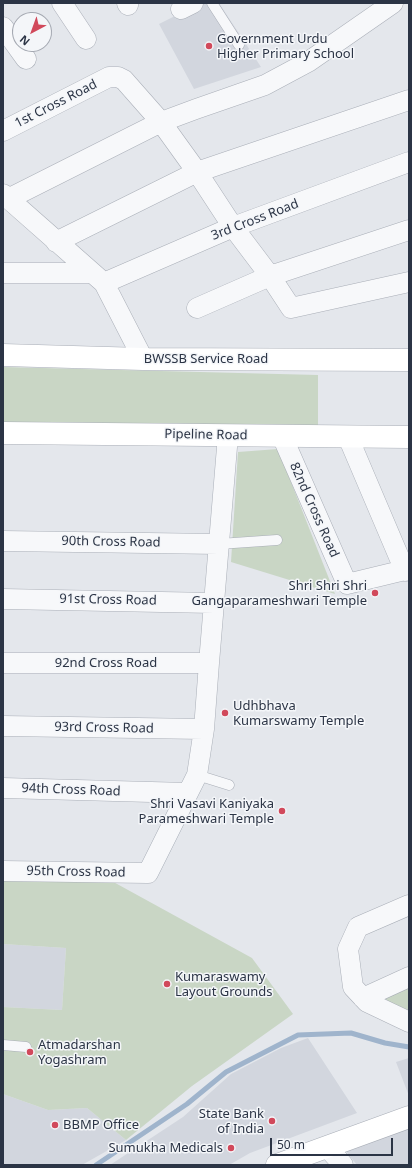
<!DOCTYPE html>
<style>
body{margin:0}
#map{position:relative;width:412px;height:1168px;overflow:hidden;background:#e4e7ec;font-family:"Noto Sans",sans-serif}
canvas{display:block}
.frame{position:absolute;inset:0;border:4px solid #2b3445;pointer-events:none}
.north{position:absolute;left:12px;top:12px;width:40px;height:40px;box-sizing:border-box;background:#f4f6f9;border:1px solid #a4a8b1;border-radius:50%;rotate:221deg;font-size:11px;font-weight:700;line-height:16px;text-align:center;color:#2b3445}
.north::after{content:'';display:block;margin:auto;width:14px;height:18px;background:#d1495b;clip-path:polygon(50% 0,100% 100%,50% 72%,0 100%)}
.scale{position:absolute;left:270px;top:1138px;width:123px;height:18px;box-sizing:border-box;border:2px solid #2b3445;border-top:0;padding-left:5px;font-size:12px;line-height:14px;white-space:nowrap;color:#2b3445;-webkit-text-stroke:3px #f4f6f9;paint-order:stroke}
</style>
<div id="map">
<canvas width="412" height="1168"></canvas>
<div class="frame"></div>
<div class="north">N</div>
<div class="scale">50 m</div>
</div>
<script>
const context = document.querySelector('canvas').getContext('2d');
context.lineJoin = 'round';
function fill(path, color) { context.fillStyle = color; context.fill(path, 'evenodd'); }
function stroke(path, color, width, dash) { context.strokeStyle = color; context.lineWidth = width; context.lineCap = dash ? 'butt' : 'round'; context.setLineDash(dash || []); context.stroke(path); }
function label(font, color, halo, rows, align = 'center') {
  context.font = font + ' "Noto Sans",sans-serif'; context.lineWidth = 3; context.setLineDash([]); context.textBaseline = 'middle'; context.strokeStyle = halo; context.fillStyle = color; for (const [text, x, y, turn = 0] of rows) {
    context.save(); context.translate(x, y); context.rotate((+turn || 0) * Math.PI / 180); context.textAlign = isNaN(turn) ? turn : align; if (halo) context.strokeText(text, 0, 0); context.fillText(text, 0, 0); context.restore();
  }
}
const built = new Path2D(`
 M201 3H219L261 67 194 89 159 24Z
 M3 944 66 948 62 1010 3 1007Z
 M308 1038 357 1113 250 1153 229 1165H110L183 1117 231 1074 281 1048Z
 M409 1058V1096L396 1062Z
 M3 1094 48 1110 87 1108 126 1140 82 1165H3Z
 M409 1127V1165H357L344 1149Z`);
const green = new Path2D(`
 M3 367 318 375V427L3 423Z
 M278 449 335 594 231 562 238 452Z
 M3 878 108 879 252 958 293 1014 192 1086 126 1140 87 1108 48 1110 3 1094V1007L62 1010 66 948 3 944Z
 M409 981V1015L371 998Z`);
const stream = new Path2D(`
 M96 1165 187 1104 226 1072 298 1035 351 1033 385 1043 409 1047`);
const lane = new Path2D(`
 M212 3 239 45
 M219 544 277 540
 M197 775 229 785
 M3 1045 26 1047`);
const street = new Path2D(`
 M62 3 86 39
 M127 3 128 5
 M181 9 193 3
 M3 27 26 59
 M3 131 109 77H118L124 80 161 122 197 172 409 100
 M3 194 104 283 143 359
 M8 199 161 122 196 109 265 85 308 62 393 3
 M56 242 197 172 233 227 270 276 291 308 409 282
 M3 273H91
 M104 283 233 227 409 162
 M197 308 270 276 409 230
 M282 436 347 584 409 569
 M348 437 405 571
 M3 541 219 544
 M3 599 214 603
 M3 663H209
 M3 726 204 729
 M3 788 188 793
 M3 871 148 873 197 775 204 729 209 663 228 435
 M409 905 358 927 348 949 353 987 367 1002 409 1022
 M363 998 409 977
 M327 1147 343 1165`);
const secondary = new Path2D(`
 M3 355 143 359 409 360
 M3 433 409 437
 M277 1165 409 1117`);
const markers = [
 [209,46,4,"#d1495b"],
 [375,593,4,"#d1495b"],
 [225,713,4,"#d1495b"],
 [282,811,4,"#d1495b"],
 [167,984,4,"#d1495b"],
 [30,1052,4,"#d1495b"],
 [272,1121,4,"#d1495b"],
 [55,1125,4,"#d1495b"],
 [231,1148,4,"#d1495b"]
];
const poiNames = [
 ["Government Urdu",217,39],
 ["Higher Primary School",217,54],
 ["Shri Shri Shri",367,586,"right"],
 ["Gangaparameshwari Temple",367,601,"right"],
 ["Udhbhava",233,706],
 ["Kumarswamy Temple",233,721],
 ["Shri Vasavi Kaniyaka",274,804,"right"],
 ["Parameshwari Temple",274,819,"right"],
 ["Kumaraswamy",175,977],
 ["Layout Grounds",175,992],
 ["Atmadarshan",38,1045],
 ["Yogashram",38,1060],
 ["State Bank",264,1114,"right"],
 ["of India",264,1129,"right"],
 ["BBMP Office",63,1125],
 ["Sumukha Medicals",223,1148,"right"]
];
const streetNames = [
 ["1st Cross Road",56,104,-27],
 ["3rd Cross Road",255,220,-21],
 ["BWSSB Service Road",206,359],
 ["Pipeline Road",206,435,1],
 ["82nd Cross Road",314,510,66],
 ["90th Cross Road",111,542,1],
 ["91st Cross Road",108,600,1],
 ["92nd Cross Road",106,663],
 ["93rd Cross Road",104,728,1],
 ["94th Cross Road",71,790,2],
 ["95th Cross Road",76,872,1]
];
fill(built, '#d2d6de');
fill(green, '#c9d6c5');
stroke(stream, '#9fb4cc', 5);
stroke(lane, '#a9aeb7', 11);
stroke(street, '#a9aeb7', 21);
stroke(secondary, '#a9aeb7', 23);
stroke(lane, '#f7f8fa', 10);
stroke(street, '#f7f8fa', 20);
stroke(secondary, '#fff', 22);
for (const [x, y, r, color] of markers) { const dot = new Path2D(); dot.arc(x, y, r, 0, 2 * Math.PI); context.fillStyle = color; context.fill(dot); stroke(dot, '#f4f6f9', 1.5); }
label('13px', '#2b3445', '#f4f6f9', poiNames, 'left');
label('13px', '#2b3445', '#f4f6f9', streetNames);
</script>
